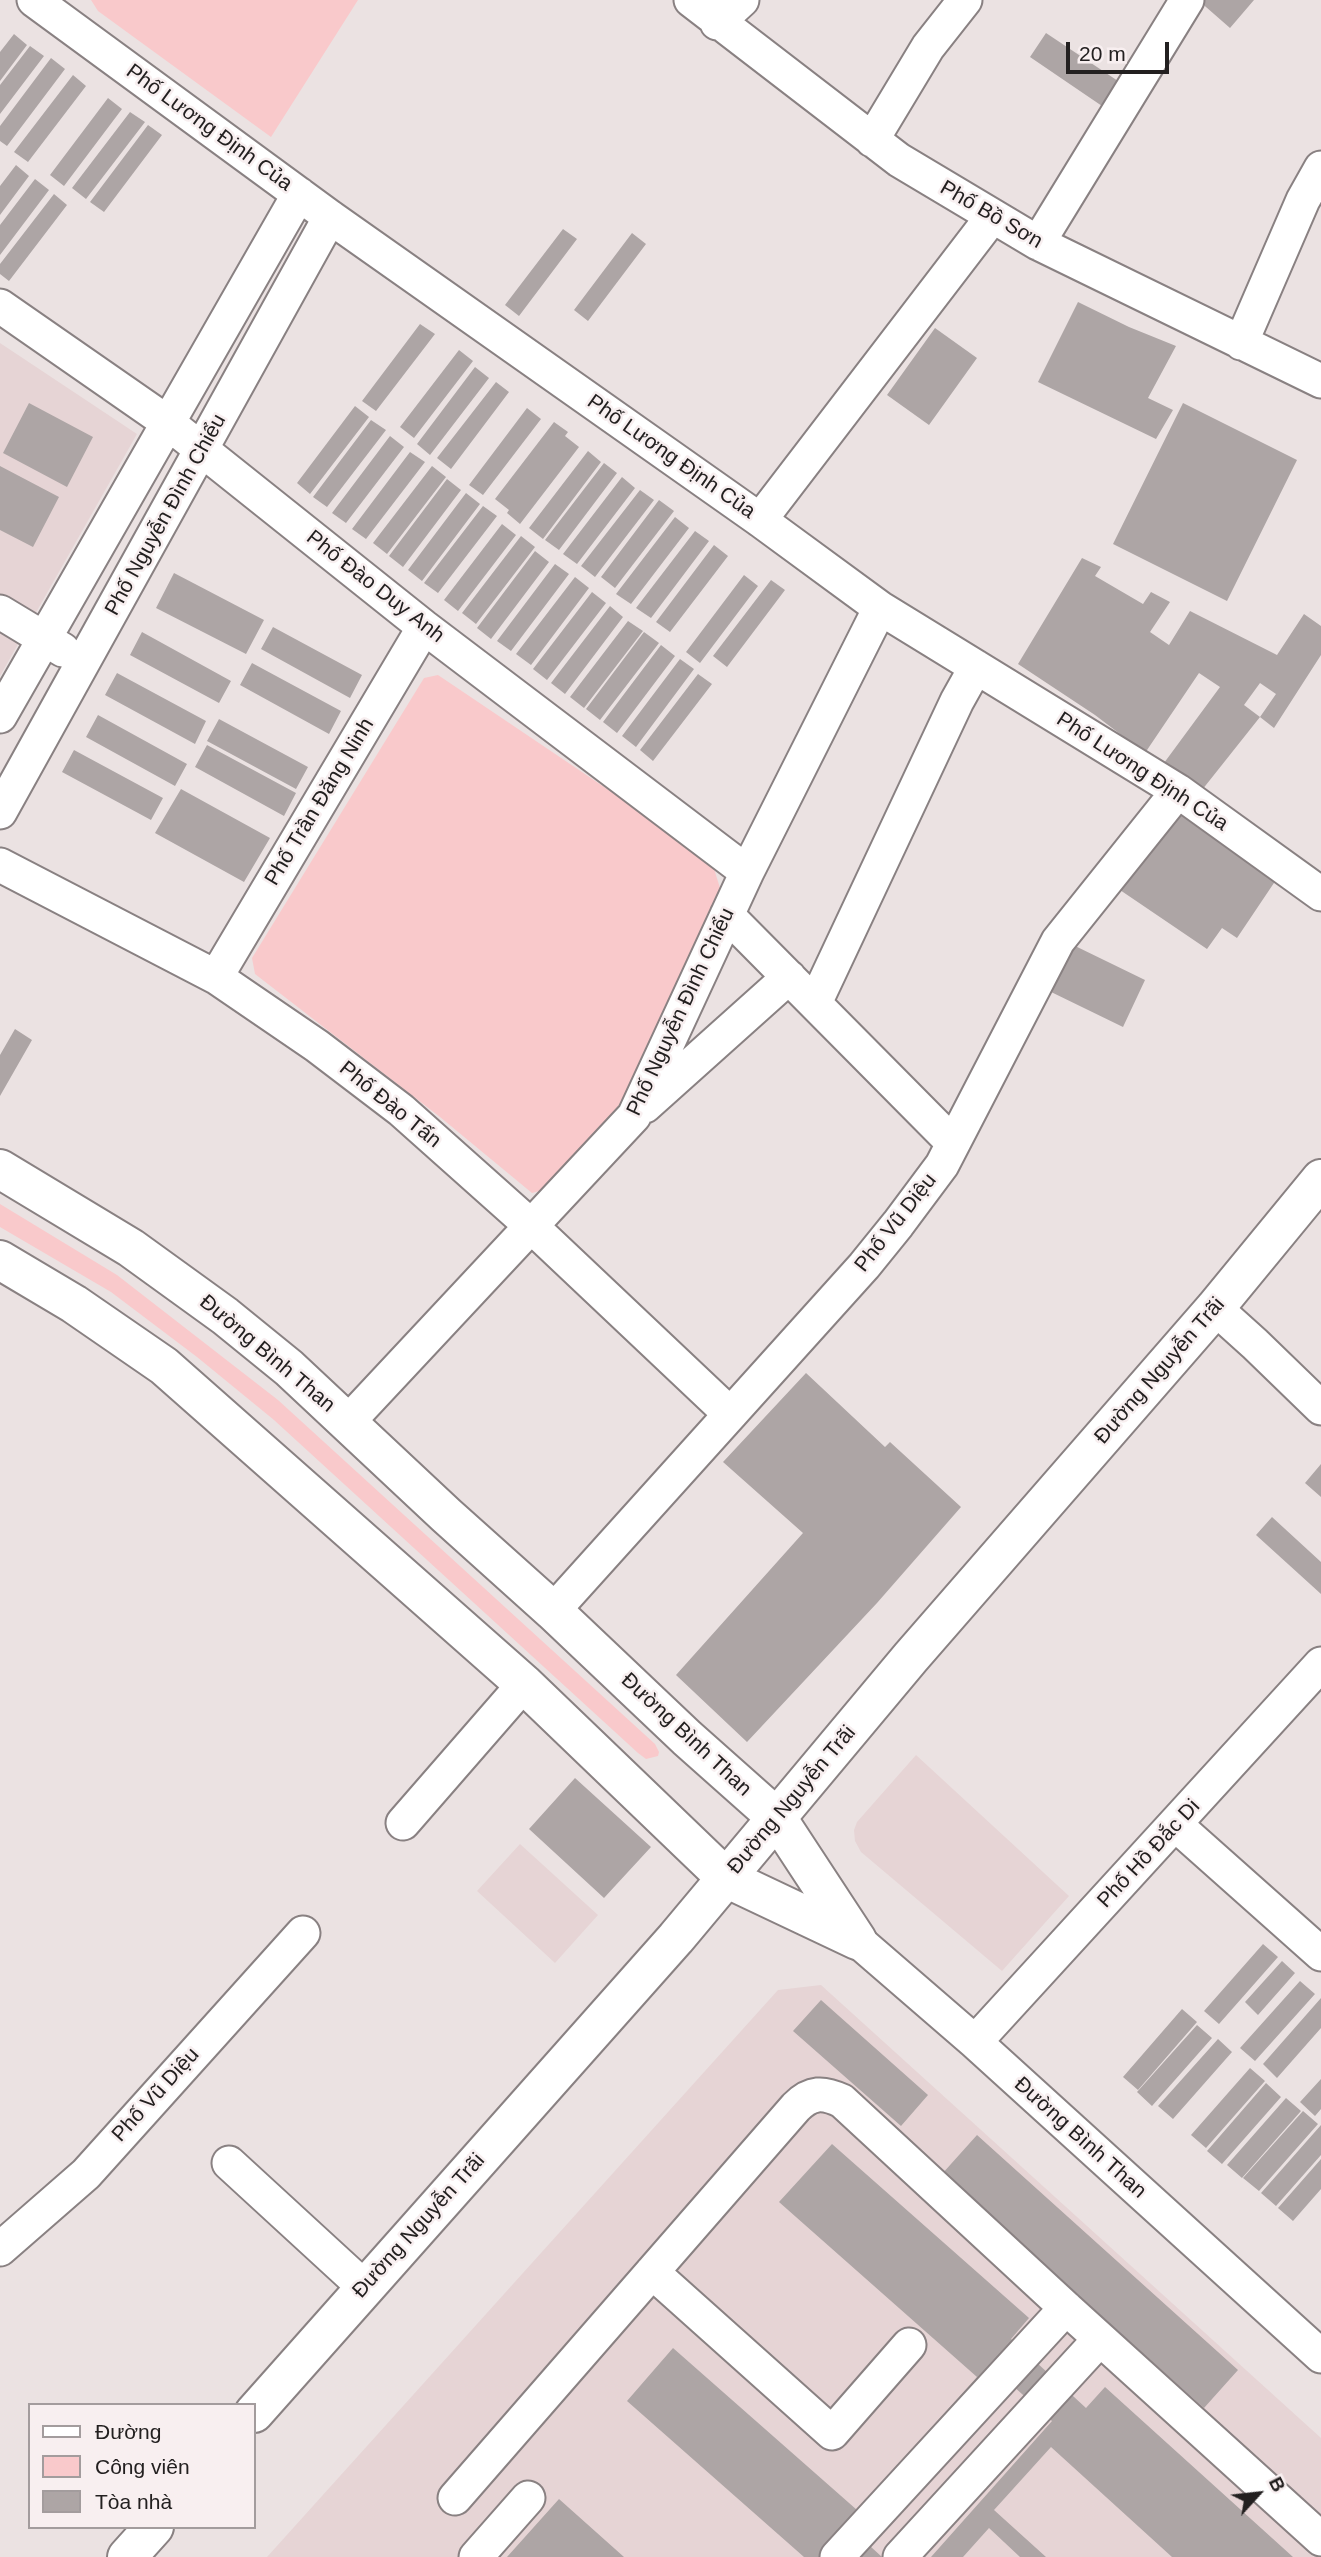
<!DOCTYPE html>
<meta charset="utf-8">
<style>
body{margin:0}
#map{position:relative;width:1321px;height:2557px;overflow:hidden;background:#ebe2e2;font-family:Helvetica,sans-serif}
canvas{display:block}
.legend{position:absolute;left:28px;top:2403px;width:228px;height:126px;box-sizing:border-box;background:#f8eff0;border:2px solid #a39c9d;margin:0;padding:9px 12px;list-style:none;font-size:21px;color:#232020}
.legend li{display:flex;align-items:center;gap:14px;height:35px}
.legend b{width:35px;border:2px solid #a39c9d}
.north{position:absolute;left:1223px;top:2459px;width:70px;height:70px;-webkit-text-stroke:5px #f8eff0;paint-order:stroke;rotate:63deg;font-size:19px;font-weight:700;line-height:28px;text-align:center;color:#232020}
.north::after{content:'';display:block;margin:auto;width:24px;height:32px;background:#232020;clip-path:polygon(50% 0,100% 100%,50% 72%,0 100%)}
.scale{position:absolute;left:1066px;top:42px;width:103px;height:32px;box-sizing:border-box;border:4px solid #232020;border-top:0;padding-left:9px;font-size:21px;line-height:24px;white-space:nowrap;color:#232020;-webkit-text-stroke:5px #f8eff0;paint-order:stroke}
</style>
<div id="map">
<canvas width="1321" height="2557"></canvas>
<ul class="legend">
<li><b style="height:9px;background:#fff"></b>Đường</li>
<li><b style="height:19px;background:#f9c9cb"></b>Công viên</li>
<li><b style="height:19px;background:#ada5a5"></b>Tòa nhà</li>
</ul>
<div class="north">B</div>
<div class="scale">20 m</div>
</div>
<script>
const context = document.querySelector('canvas').getContext('2d');
context.lineJoin = 'round';
function fill(path, color) { context.fillStyle = color; context.fill(path, 'evenodd'); }
function stroke(path, color, width, dash) { context.strokeStyle = color; context.lineWidth = width; context.lineCap = dash ? 'butt' : 'round'; context.setLineDash(dash || []); context.stroke(path); }
function label(font, color, halo, rows, align = 'center') {
  context.font = font + ' Helvetica,sans-serif'; context.lineWidth = 5; context.setLineDash([]); context.textBaseline = 'middle'; context.strokeStyle = halo; context.fillStyle = color; for (const [text, x, y, turn = 0] of rows) {
    context.save(); context.translate(x, y); context.rotate((+turn || 0) * Math.PI / 180); context.textAlign = isNaN(turn) ? turn : align; if (halo) context.strokeText(text, 0, 0); context.fillText(text, 0, 0); context.restore();
  }
}
const built = new Path2D(`
 M0 343 137 434 0 676Z
 M916 1755 1069 1896 1002 1971 861 1852 855 1841 854 1830 857 1822Z
 M520 1844 598 1915 555 1963 477 1891Z
 M821 1985 1321 2438V2557H267L778 1990Z`);
const green = new Path2D(`
 M91 0H358L271 137 98 11Z
 M438 675 711 859 720 888 632 1105 557 1186 532 1193 440 1117 255 974 252 958 424 678Z
 M0 1204 117 1275 278 1400 655 1744 659 1752 658 1756 646 1759 638 1753 274 1420 197 1357 111 1292 0 1227Z`);
const building = new Path2D(`
 M1198 0H1254L1230 28Z
 M1046 33 1118 81 1102 106 1030 57Z
 M14 34 27 45 0 81V52Z
 M30 46 44 56 0 114V85Z
 M51 58 65 69 7 146 0 141V126Z
 M73 75 86 86 28 162 14 152Z
 M108 98 122 109 64 186 50 175Z
 M130 112 145 122 86 199 72 188Z
 M148 125 162 135 104 212 90 202Z
 M16 165 29 176 0 215V186Z
 M35 179 49 190 0 255V225Z
 M54 194 67 205 9 281 0 274V264Z
 M563 229 577 239 519 316 505 305Z
 M632 233 646 244 588 321 574 310Z
 M1078 302 1129 327 1176 346 1148 398 1173 410 1156 439 1038 382Z
 M420 324 435 334 376 411 362 401Z
 M935 328 977 358 929 425 887 395Z
 M459 350 473 361 414 438 400 427Z
 M475 367 489 378 430 455 417 444Z
 M496 382 509 392 451 469 437 458Z
 M29 403 93 437 67 487 3 453Z
 M1183 403 1297 460 1227 601 1113 544Z
 M355 406 369 417 310 494 297 483Z
 M527 408 541 419 483 495 469 485Z
 M371 420 386 430 327 507 313 497Z
 M554 422 568 432 565 436 579 447 520 524 507 513 509 510 495 499Z
 M390 436 404 447 346 523 332 513Z
 M588 451 601 462 543 539 529 528Z
 M410 452 425 462 366 539 352 529Z
 M604 463 617 473 559 550 545 540Z
 M0 466 59 497 33 547 0 530Z
 M432 466 446 477 387 554 373 543Z
 M622 477 635 488 577 564 563 554Z
 M447 479 461 490 403 567 389 556Z
 M640 490 654 500 595 577 581 566Z
 M466 493 480 504 422 581 408 570Z
 M659 500 674 511 615 588 601 577Z
 M483 506 497 516 438 593 424 583Z
 M675 517 689 528 631 604 616 594Z
 M502 524 516 535 458 611 444 600Z
 M695 531 709 541 651 618 636 608Z
 M521 536 535 547 476 624 462 613Z
 M714 545 728 556 670 632 656 622Z
 M535 551 549 562 491 639 477 628Z
 M1082 558 1101 567 1095 576 1143 604 1151 592 1170 602 1150 632 1169 645 1190 611 1277 655 1304 614 1321 626V655L1274 728 1260 717 1202 790 1164 763 1220 687 1199 673 1145 753 1095 715 1018 664ZM1260 683 1276 694 1260 717 1244 705Z
 M555 564 569 574 511 651 497 641Z
 M174 573 264 620 246 654 156 608Z
 M744 575 758 586 700 663 686 652Z
 M575 577 589 588 531 665 516 654Z
 M771 580 785 590 727 667 713 656Z
 M592 592 606 603 547 680 533 669Z
 M610 606 623 617 565 694 551 683Z
 M628 621 643 631 584 708 570 697Z
 M273 627 362 675 350 698 261 649Z
 M142 632 231 681 219 703 130 655Z
 M644 632 659 643 600 720 586 709Z
 M661 645 675 656 617 733 603 722Z
 M680 659 694 669 636 747 622 736Z
 M252 663 341 711 329 734 240 685Z
 M117 673 206 721 195 744 105 695Z
 M698 674 712 684 653 761 640 750Z
 M98 715 187 764 175 786 86 737Z
 M219 719 308 767 296 789 207 741Z
 M207 745 296 793 284 816 195 767Z
 M74 750 163 798 151 820 62 772Z
 M181 789 270 838 244 882 155 833Z
 M1180 800 1248 847 1241 857 1260 871H1282L1237 938 1222 928 1207 949 1120 890Z
 M1069 943 1145 980 1123 1027 1047 990Z
 M15 1029 32 1040 0 1096V1055Z
 M806 1373 885 1447 890 1442 961 1507 877 1603 747 1742 676 1675 803 1533 723 1462Z
 M1321 1464V1497L1305 1483Z
 M1272 1517 1321 1562V1594L1256 1535Z
 M575 1778 651 1847 604 1898 529 1829Z
 M1263 1944 1278 1957 1219 2024 1204 2011Z
 M1282 1961 1295 1973 1258 2015 1245 2002Z
 M1300 1981 1315 1994 1255 2061 1240 2048Z
 M1321 1998V2028L1277 2078 1263 2064Z
 M821 2000 928 2095 901 2126 793 2031Z
 M1182 2009 1197 2022 1138 2090 1123 2077Z
 M1197 2025 1212 2038 1152 2106 1137 2092Z
 M1218 2039 1232 2052 1173 2119 1158 2106Z
 M1250 2068 1265 2081 1206 2148 1191 2135Z
 M1321 2079V2109L1315 2116 1300 2102Z
 M1266 2083 1281 2097 1222 2164 1207 2151Z
 M1286 2098 1301 2111 1242 2178 1227 2165Z
 M1303 2111 1318 2124 1259 2191 1243 2178Z
 M1321 2125V2155L1276 2206 1261 2193Z
 M977 2135 1238 2370 1204 2408 942 2174Z
 M832 2144 1029 2318 1011 2339 1086 2408 1105 2387 1293 2557H1172L1051 2447 994 2510 1046 2557H1020L989 2528 963 2557H931L1052 2421 1002 2376 859 2536 882 2557H804L627 2401 673 2348 857 2510 977 2377 779 2202Z
 M1321 2159V2189L1293 2221 1278 2208Z
 M559 2499 624 2557H507Z`);
const minor = new Path2D(`
 M34 0 330 217 760 520 880 608 1178 791 1321 894
 M691 0 899 160 1038 243 1321 381
 M717 23 742 0
 M872 140 928 47 965 0
 M1038 243 1187 0
 M0 306 167 422 424 627 747 872
 M1241 343 1303 200 1321 168
 M760 520 992 217
 M0 612 63 650
 M0 716 299 194
 M0 812 330 217
 M0 865 216 977 317 1046 401 1110 530 1225 730 1414
 M727 915 952 1142
 M216 977 424 627
 M815 1003 957 701 976 667
 M645 1106 789 977
 M1215 1308 1255 1344 1321 1408
 M347 1423 634 1116 747 872 880 608
 M553 1611 864 1266 898 1224 942 1165 1058 941 1178 791
 M403 1823 524 1684
 M1176 1825 1321 1954
 M857 1940 975 2042 1321 2356
 M975 2042 1321 1664
 M229 2163 364 2287
 M0 2249 86 2174 303 1933
 M652 2272 832 2433 909 2345
 M455 2498 796 2107C811 2092 823 2092 842 2101L1066 2308 1321 2539
 M476 2557 528 2498
 M837 2557 1066 2308
 M900 2557 1100 2339`);
const major = new Path2D(`
 M0 1169 131 1248 225 1316 289 1368 446 1515 553 1611 687 1738 777 1818 857 1940
 M0 1260 74 1304 164 1366 524 1684 726 1878 857 1940`);
const highway = new Path2D(`
 M254 2413 676 1938 911 1657 1215 1308 1321 1179
 M127 2557 154 2527`);
const streetNames = [
 ["Phố Lương Định Của",209,128,36],
 ["Phố Bồ Sơn",991,215,30],
 ["Phố Lương Định Của",671,457,35],
 ["Phố Nguyễn Đình Chiểu",166,515,-61],
 ["Phố Đào Duy Anh",375,587,38],
 ["Phố Lương Định Của",1142,772,33],
 ["Phố Trần Đăng Ninh",320,802,-59],
 ["Phố Nguyễn Đình Chiểu",681,1012,-65],
 ["Phố Đào Tấn",390,1105,39],
 ["Phố Vũ Diệu",896,1223,-52],
 ["Đường Bình Than",267,1354,40],
 ["Đường Nguyễn Trãi",1160,1371,-49],
 ["Đường Bình Than",686,1735,43],
 ["Đường Nguyễn Trãi",792,1800,-50],
 ["Phố Hồ Đắc Di",1149,1854,-47],
 ["Phố Vũ Diệu",156,2095,-48],
 ["Đường Bình Than",1080,2138,42],
 ["Đường Nguyễn Trãi",419,2226,-48]
];
fill(built, '#e6d4d5');
fill(green, '#f9c9cb');
fill(building, '#ada5a5');
stroke(minor, '#898182', 37);
stroke(major, '#898182', 42);
stroke(highway, '#898182', 42);
stroke(minor, '#fff', 33);
stroke(major, '#fff', 38);
stroke(highway, '#fff', 38);
label('21px', '#232020', '#f8eff0', streetNames);
</script>
